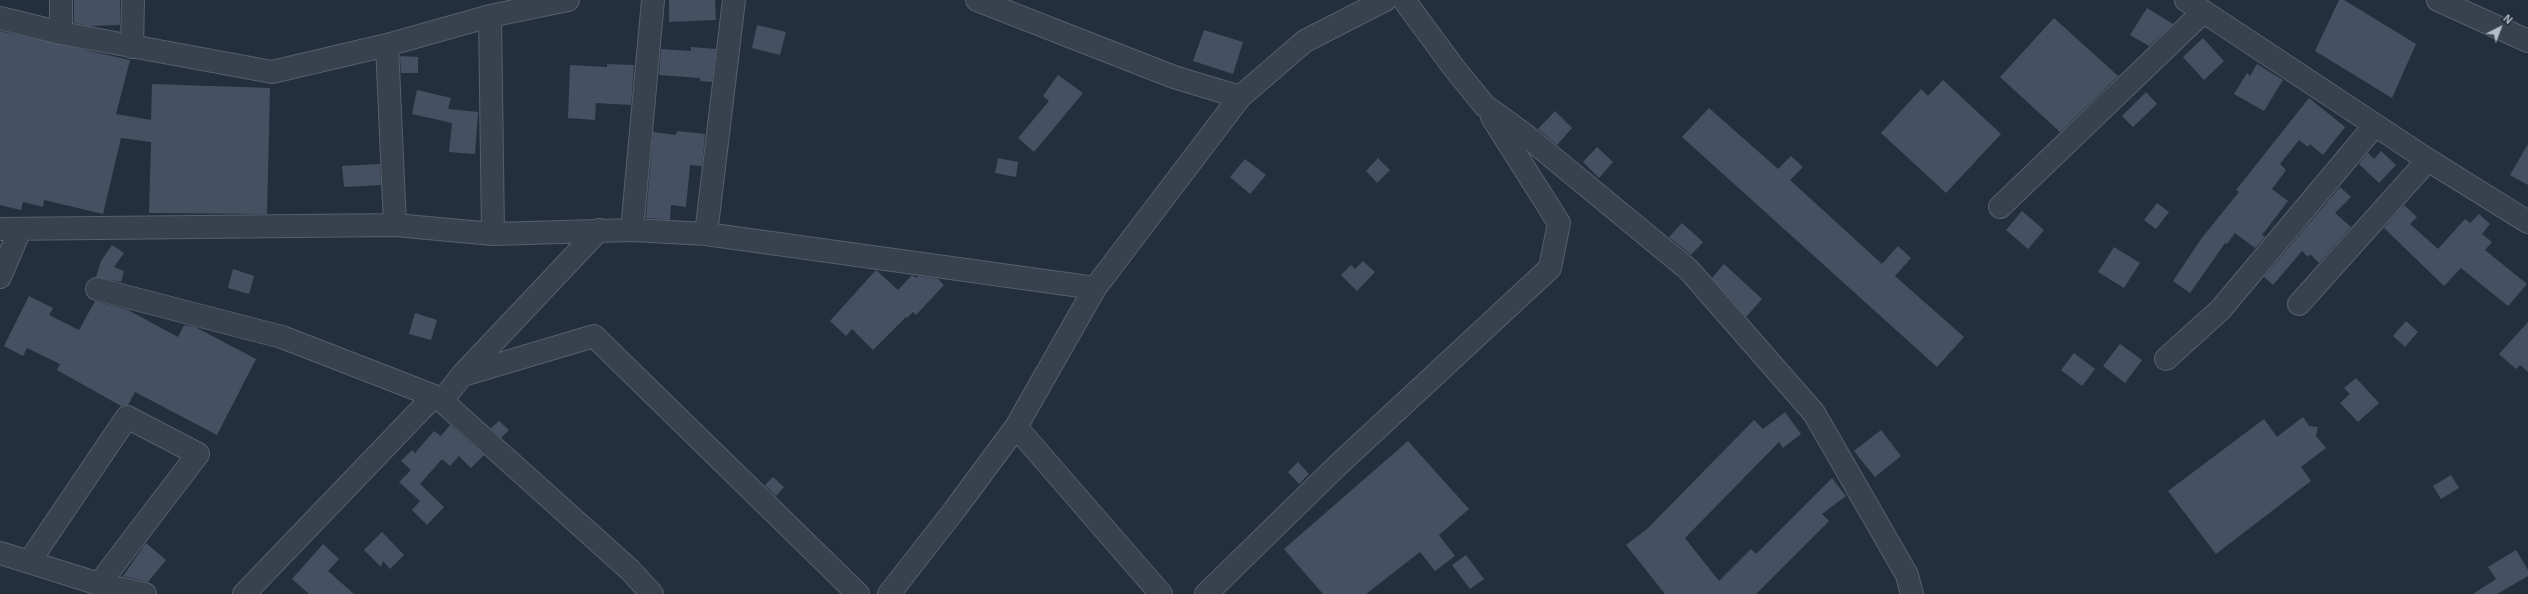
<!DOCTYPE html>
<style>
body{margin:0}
#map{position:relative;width:2528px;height:594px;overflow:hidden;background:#242f3e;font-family:"Exo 2",sans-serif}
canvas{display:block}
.north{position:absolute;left:2480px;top:8px;width:40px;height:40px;-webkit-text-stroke:3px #1d2633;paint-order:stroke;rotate:42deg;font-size:11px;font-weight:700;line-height:16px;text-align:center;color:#b4bcc9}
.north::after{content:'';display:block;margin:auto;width:14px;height:18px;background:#b4bcc9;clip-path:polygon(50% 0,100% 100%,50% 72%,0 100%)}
</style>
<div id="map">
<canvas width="2528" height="594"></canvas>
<div class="north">N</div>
</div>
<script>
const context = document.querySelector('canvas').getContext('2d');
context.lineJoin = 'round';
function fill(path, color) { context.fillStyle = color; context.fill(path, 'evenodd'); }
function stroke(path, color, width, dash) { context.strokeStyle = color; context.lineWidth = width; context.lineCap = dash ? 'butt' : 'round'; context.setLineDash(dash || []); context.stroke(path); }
const building = new Path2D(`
 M74 0H120V25L90 26 74 23Z
 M669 0H715L716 20 669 22Z
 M2339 0H2344L2416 44 2392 98 2315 51Z
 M2147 8 2173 24 2149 46 2130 35Z
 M2054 18 2118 76 2060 132 2000 77Z
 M757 25 786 32 780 55 752 48Z
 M1204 30 1243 42 1233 74 1193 61Z
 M0 31 130 60 116 114 151 120 152 84 270 88 267 214 149 213 151 142 121 138 103 214 44 200 43 207 23 202 21 210 0 205Z
 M2203 38 2224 61 2204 80 2183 57Z
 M691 47 716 49 712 82 700 81V78L659 75 661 49 691 51Z
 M400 56 418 57V73H401Z
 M607 64 634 65 631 105 596 103 595 120 568 118 570 65 607 67Z
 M2257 64 2283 80 2264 111 2234 94 2247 73 2250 76Z
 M1058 75 1083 93 1034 152 1018 138 1049 101 1043 96Z
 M1943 80 2001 134 1946 193 1881 133 1921 89 1928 96Z
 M417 90 451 98 448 109 478 112 475 154 449 152 452 123 412 114Z
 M2146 92 2157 104 2133 127 2122 116Z
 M2309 98 2345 127 2323 155 2310 144 2308 147 2299 140 2280 164 2286 170 2272 189 2288 201 2262 235 2265 237 2255 248 2235 233 2227 244 2225 243 2190 293 2173 281 2201 239 2239 192 2236 190Z
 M1709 108 1778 169 1791 156 1803 167 1790 180 1882 264 1898 246 1911 258 1895 276 1964 337 1937 367 1682 137Z
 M1555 111 1572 128 1557 145 1538 129Z
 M677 131 705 134 702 166 690 165 686 207 671 205 670 220 646 218 653 132 676 135Z
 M2528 144V185L2510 175Z
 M1597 147 1613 162 1599 178 1583 162Z
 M2381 151 2396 165 2379 183 2359 164 2368 153 2374 159Z
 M998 158 1018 162 1016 177 995 173Z
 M1378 158 1390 170 1377 183 1366 171Z
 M1245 159 1266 175 1250 194 1230 177Z
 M380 164 381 185 344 187 342 166Z
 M2340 187 2351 197 2335 213 2351 227 2319 263 2310 254 2308 257 2302 251 2273 285 2264 277Z
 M2157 203 2169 212 2156 229 2144 220Z
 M2404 205 2417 217 2410 224 2438 249 2465 219 2470 223 2479 214 2490 224 2482 234 2492 242 2485 250 2527 284 2508 306 2461 268 2444 286 2384 228Z
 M2022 211 2044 230 2028 249 2006 230Z
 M1682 223 1703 242 1691 255 1669 237Z
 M112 245 124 253 114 267 124 271 121 282 96 277 101 261Z
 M2114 247 2140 263 2124 288 2098 272Z
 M1363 261 1375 272 1357 291 1341 275 1351 265 1355 269Z
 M1724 264 1762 299 1746 317 1712 278Z
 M233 269 254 276 249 294 228 288Z
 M876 270 898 290 912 275 916 278 918 276 938 279 944 285 916 315 913 312 907 318 906 317 873 350 852 329 846 336 830 321Z
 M29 296 53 308 49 315 79 330 95 301 128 310 178 337 184 325 195 327 256 359 217 435 135 392 128 405 121 406 57 370 60 364 27 348 23 356 4 346Z
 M415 313 437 320 431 340 409 334Z
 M2406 321 2418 332 2405 347 2393 336Z
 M2528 322V372L2520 365 2516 369 2499 354Z
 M2120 344 2142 360 2125 383 2103 366Z
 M2074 353 2095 369 2082 386 2061 370Z
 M2356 378 2379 403 2358 422 2340 403 2350 394 2344 388Z
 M1785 412 1801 434 1783 448 1779 442 1685 538 1719 581 1751 549 1756 554 1832 478 1846 496 1822 514 1829 521 1756 594H1665L1626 545 1647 529 1754 420 1763 429Z
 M2303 417 2309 426 2318 427 2316 436 2326 448 2301 467 2311 481 2216 554 2168 491 2264 419 2277 437Z
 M499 421 509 430 501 438 491 428Z
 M450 425 484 455 471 468 459 456 450 466 442 459 420 484 444 507 427 525 412 510 420 501 399 482 411 470 401 461 412 450 415 453 434 431 441 436Z
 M1881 430 1901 456 1875 477 1854 451Z
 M1408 441 1469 509 1439 535 1455 556 1435 571 1420 552 1366 594H1323L1284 549Z
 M1298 462 1309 474 1299 484 1288 472Z
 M2451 475 2459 488 2441 499 2433 486Z
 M773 477 784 487 776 496 765 485Z
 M382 532 404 555 390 569 383 561 381 567 364 550Z
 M146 543 166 560 148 582 123 576Z
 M323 544 339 559 328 571 354 594H309L292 579Z
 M2516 550 2528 570V576L2497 594H2473L2496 579 2488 567Z
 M1466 555 1484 579 1470 589 1452 565Z`);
const minor = new Path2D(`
 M977 0 1174 77 1240 97
 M1404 0 1454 68 1485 106 1524 134 1689 270 1814 413 1907 575 1912 594
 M2186 0 2428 160 2528 222
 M2438 0 2528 41
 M490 16 493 234
 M0 18 61 33 272 72 387 45
 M61 33V0
 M132 47 133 0
 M2000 207 2203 12
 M395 225 387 45 490 16 568 0
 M0 229 395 225 493 234 632 230 706 234 1095 288
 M632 230 653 0
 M706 234 734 0
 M0 277 20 230
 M97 289 282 337 434 396
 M2299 304 2428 160
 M2166 359 2221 309 2375 125
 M463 375 594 336 858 594
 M442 401 630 570 652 594
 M1016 427 1161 594
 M0 553 99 584 145 594
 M29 562 127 417 198 454 99 584
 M244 594 434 396 442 401 462 375 599 230
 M889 594 956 508 1016 427 1095 288 1240 97 1305 41 1385 0
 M1206 594 1338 465 1550 268 1559 223 1492 117`);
fill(building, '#455162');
stroke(minor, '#565f6c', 24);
stroke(minor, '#38414e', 22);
</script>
